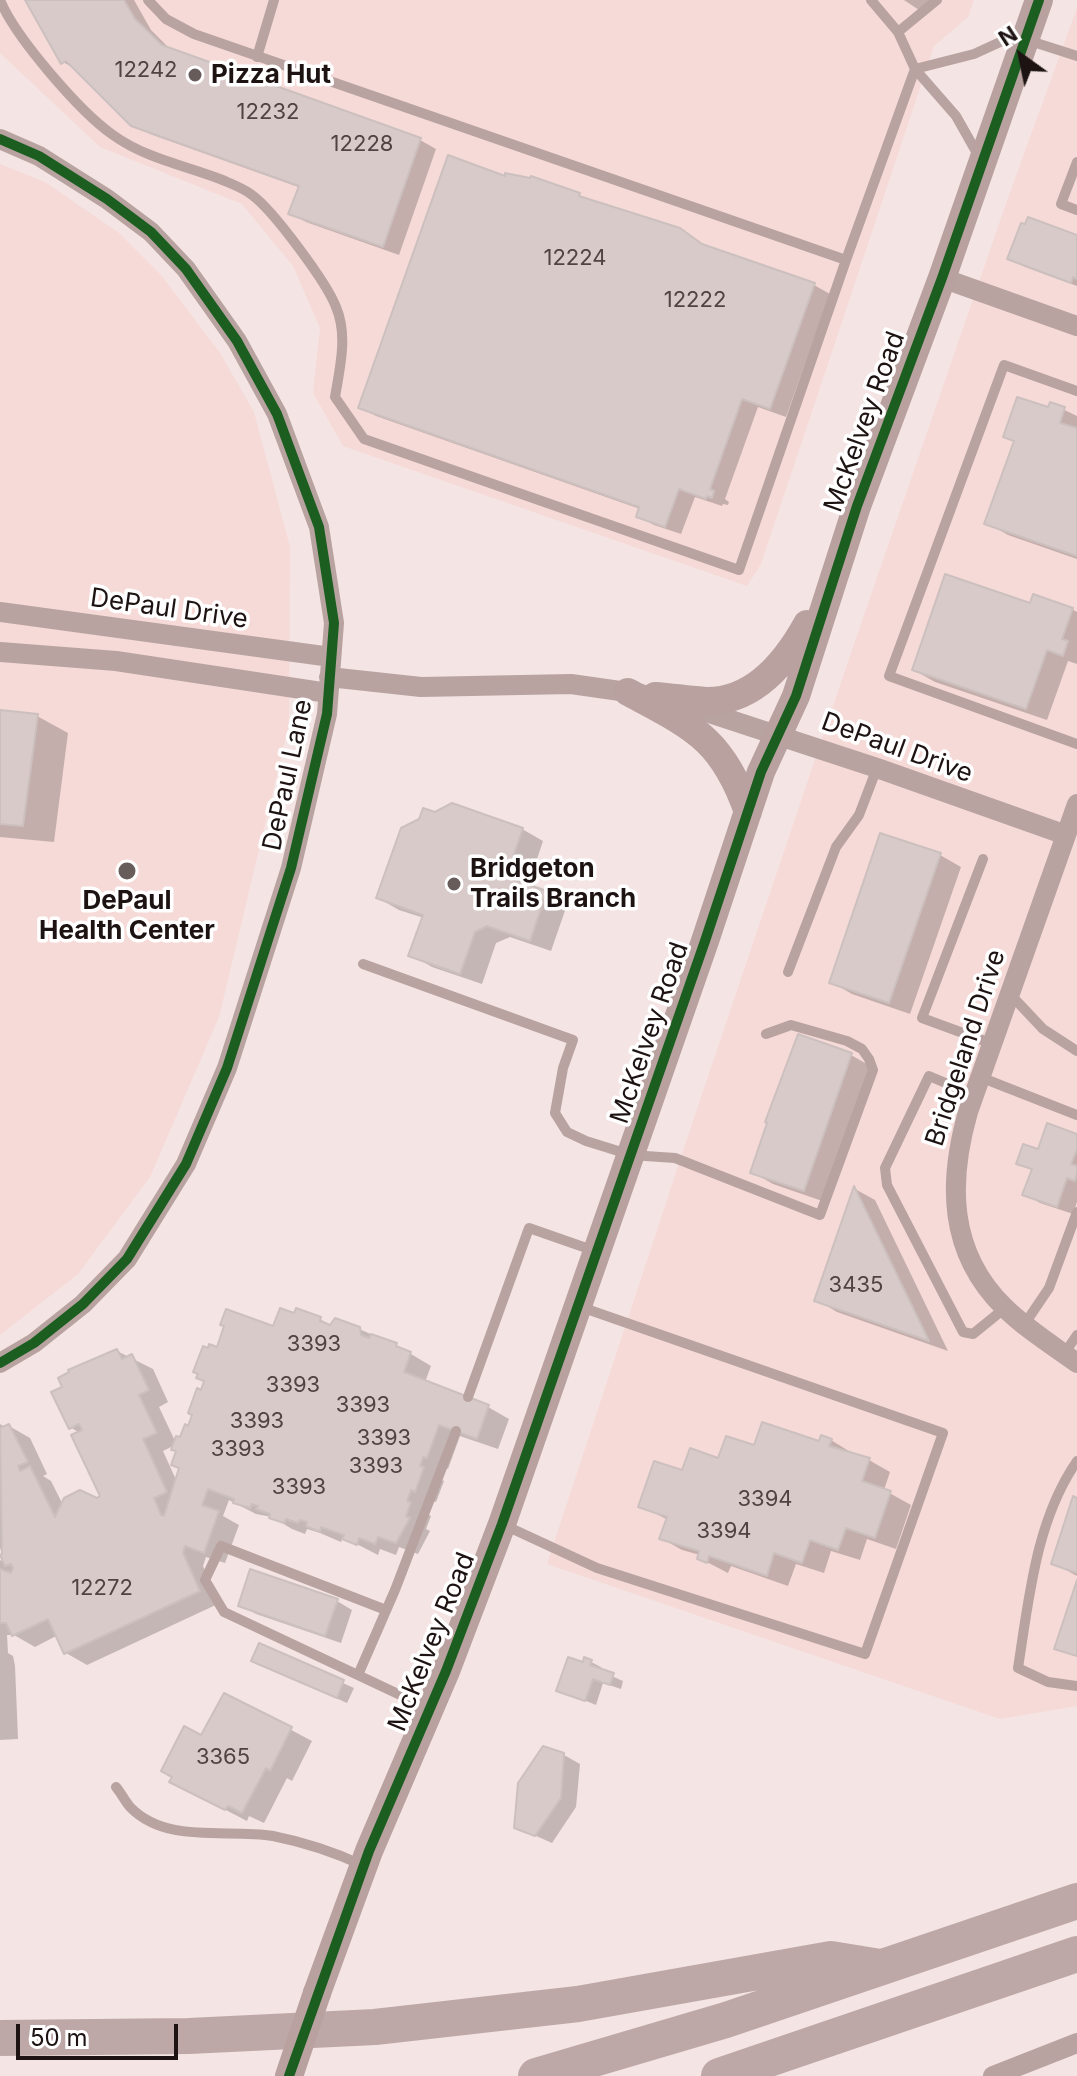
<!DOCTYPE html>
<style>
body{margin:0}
#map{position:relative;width:1077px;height:2076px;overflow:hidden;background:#f4e4e3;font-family:Inter,sans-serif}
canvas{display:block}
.north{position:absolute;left:981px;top:16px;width:80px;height:80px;-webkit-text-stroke:6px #fff;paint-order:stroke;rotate:327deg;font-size:22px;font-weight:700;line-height:32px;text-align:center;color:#1d1312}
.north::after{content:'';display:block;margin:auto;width:28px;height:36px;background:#1d1312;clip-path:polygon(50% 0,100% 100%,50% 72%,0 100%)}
.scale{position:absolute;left:16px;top:2024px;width:162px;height:36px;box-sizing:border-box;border:4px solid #1d1312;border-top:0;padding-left:10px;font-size:24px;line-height:28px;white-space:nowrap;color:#1d1312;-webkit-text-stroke:6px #fff;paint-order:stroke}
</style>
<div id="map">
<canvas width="1077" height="2076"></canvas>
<div class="north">N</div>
<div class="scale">50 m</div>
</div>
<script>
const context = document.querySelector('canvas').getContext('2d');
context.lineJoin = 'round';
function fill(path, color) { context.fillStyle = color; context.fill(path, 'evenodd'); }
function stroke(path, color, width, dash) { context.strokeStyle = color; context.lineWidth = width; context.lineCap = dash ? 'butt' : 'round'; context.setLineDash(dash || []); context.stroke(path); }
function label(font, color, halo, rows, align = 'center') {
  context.font = font + ' Inter,sans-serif'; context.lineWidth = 7; context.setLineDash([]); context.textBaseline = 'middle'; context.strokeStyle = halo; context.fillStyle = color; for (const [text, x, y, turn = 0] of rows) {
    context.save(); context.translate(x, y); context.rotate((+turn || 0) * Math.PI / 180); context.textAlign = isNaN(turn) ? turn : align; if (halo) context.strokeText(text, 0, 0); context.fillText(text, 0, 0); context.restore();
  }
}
const built = new Path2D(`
 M0 0H974L968 17 934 46 761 564 747 586 343 446 313 393 320 328 293 266 242 204 100 147 0 53Z
 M1077 8V1706L1000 1719 547 1564 691 1127 852 650 1009 195Z
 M0 164 45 182 119 233 161 275 220 353 254 412 290 547 289 724 219 1017 150 1177 78 1274 0 1335Z`);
const shadow = new Path2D(`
 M27 0H134L151 30 172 51 420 140 436 149 399 255 306 222 291 213 301 188 150 134 133 124 79 71 63 62Z
 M904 0H937L922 12Z
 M506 178 579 195 593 203 696 240 707 247 814 285 830 294 786 417 758 407 725 499 729 502 728 505 723 504 722 506 695 497 681 534 654 525 638 516 640 509 376 416 361 407Z
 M1077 237V286L1025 267 1010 258Z
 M1052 404 1077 416V559L1008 535 987 523 1015 442 1006 436 1049 410Z
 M1031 606 1072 609 1077 612V664L1068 661 1047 720 935 682 914 670Z
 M0 712 37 716 68 733 54 842 0 837Z
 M435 814 522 829 543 841 528 886 546 893 567 905 551 951 510 937 496 943 482 984 432 967 411 955 424 918 399 910 378 898Z
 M940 855 961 867 910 1014 852 994 831 982Z
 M851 1055 872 1067 825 1202 773 1184 752 1172Z
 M1077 1136V1202L1073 1214 1040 1203 1025 1194 1033 1171 1019 1163Z
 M855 1189 875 1200 948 1351 837 1312 817 1300Z
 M296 1315 320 1319 332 1326 359 1329 396 1345 431 1366 425 1382 488 1407 509 1419 498 1449 460 1436 448 1469 444 1467 440 1479 444 1481 436 1502 432 1501 427 1514 431 1516 426 1529 430 1531 418 1554 399 1547 396 1555 380 1549 378 1555 343 1537 341 1542 320 1533 307 1529 305 1534 292 1529 272 1517 256 1514 229 1500 223 1516 239 1525 225 1563 206 1557 203 1566 220 1603 87 1665 66 1653 58 1635 35 1647 14 1635H7L8 1653 13 1656 15 1666 18 1739 0 1740V1560L6 1563 0 1548V1424L6 1428 9 1426 30 1438 47 1474 43 1476 51 1481 63 1505 97 1500 103 1497 80 1433 70 1427 117 1351 153 1369 168 1402 159 1407 176 1443 182 1440 190 1428 218 1350 274 1328ZM175 1445 181 1469 177 1482 163 1451Z
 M831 1440 852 1453 851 1455 869 1460 890 1472 884 1490 911 1505 896 1549 867 1539 860 1560 831 1551 824 1573 796 1564 788 1586 731 1566 728 1573 699 1558 700 1555 682 1550 661 1538 668 1520 641 1506 683 1473 755 1448Z
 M1077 1500V1576L1053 1563Z
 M337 1601 352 1610 341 1643 256 1614 240 1605Z
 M260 1646 354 1688 347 1703 264 1666Z
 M591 1662 601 1667 600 1671 623 1681 621 1689 603 1683 596 1705 559 1690 584 1664Z
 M225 1695 312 1741 292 1781 287 1778 264 1823 249 1816 247 1821 193 1793 174 1776 201 1738Z
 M564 1755 580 1764 576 1807 552 1843 516 1827Z`);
const building = new Path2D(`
 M25 0H124L135 19 162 45 421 138 383 247 288 214 299 186 131 126 66 61 61 64Z
 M448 155 505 176V173L530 178 531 176 580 193 579 196 680 228 702 244 815 283 770 409 742 399 710 489 714 491 712 498 707 496 706 499 679 489 665 527 636 517 639 507 358 408Z
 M1028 217 1077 235V279L1073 277 1071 283 1007 259 1021 223 1025 224Z
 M1017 397 1048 407 1050 402 1065 407 1060 423 1077 428V556L984 524 1014 441 1003 437Z
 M945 574 1030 603 1033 594 1073 608 1062 639 1068 641 1063 656 1047 650 1026 709 912 670Z
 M0 710 38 714 23 826 0 824Z
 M452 803 523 828 506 877 547 891 530 941 487 926 475 932 460 974 408 956 423 915 376 898 401 828 419 819 423 808 435 812Z
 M880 833 941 853 889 1003 829 983Z
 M798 1034 852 1053 804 1191 750 1173 767 1123 765 1122Z
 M1047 1123 1077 1134V1149L1071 1164 1077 1166V1173L1075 1181 1067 1178 1057 1207 1022 1195 1032 1169 1016 1164 1023 1144 1038 1149Z
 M854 1186 929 1341 814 1301Z
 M280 1308 294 1313 296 1308 321 1317 320 1321 330 1325 335 1318 360 1327 361 1335 369 1338 371 1334 397 1343 396 1346 411 1352 404 1372 489 1405 477 1439 439 1425 427 1458 423 1457 420 1466 424 1467 415 1492 411 1490 407 1501 411 1502 406 1516 410 1518 396 1543 378 1537 375 1544 359 1538 357 1545 342 1539 344 1535 321 1527 320 1532 306 1526 307 1522 300 1520 298 1523 286 1519 284 1523 269 1518 270 1514 256 1509 258 1506 252 1504 250 1508 233 1503 234 1499 208 1489 202 1505 219 1511 204 1553 185 1546 183 1553 200 1591 64 1654 48 1619 12 1636 6 1623H0V1569L11 1573 13 1568 11 1564 5 1566 0 1555 2 1554 0 1428 9 1424 28 1462 18 1466 20 1471 30 1466 55 1517 64 1498 80 1490 97 1498 100 1496 71 1435 82 1430 79 1424 69 1429 51 1392 62 1387 58 1378 69 1372 68 1370 117 1349 122 1359 132 1354 149 1390 139 1395 157 1433 143 1439 167 1492 154 1498 161 1515 164 1516 179 1468 171 1465 176 1451 171 1450 176 1436 180 1437 185 1424 188 1426 192 1415 188 1413 197 1388 201 1390 204 1381 196 1378 198 1374 193 1372 203 1346 208 1348 209 1344 217 1347 224 1326 220 1325 226 1309 273 1326Z
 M762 1422 819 1441 821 1435 832 1439 829 1446 870 1458 862 1481 891 1491 875 1538 846 1528 838 1550 810 1540 802 1563 774 1553 767 1576 709 1556 707 1563 697 1559 699 1551 659 1539 667 1517 638 1507 654 1461 682 1470 690 1448 718 1458 726 1436 754 1445Z
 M1073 1496 1077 1498V1573L1051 1564Z
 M250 1569 338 1599 325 1636 238 1606Z
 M1077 1580V1656L1054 1649Z
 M259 1643 344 1680 337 1698 251 1661Z
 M568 1657 583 1662 584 1657 592 1660 590 1665 614 1673 610 1685 593 1679 585 1701 556 1691Z
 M224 1693 292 1727 270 1771 266 1768 242 1813 228 1806 225 1810 169 1782 172 1777 161 1771 184 1726 201 1735Z
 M543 1746 564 1753 561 1798 535 1836 514 1828 518 1783Z`);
const lane = new Path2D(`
 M0 0C15 37 80 112 113 135 146 159 188 166 225 181 234 185 245 189 252 195 273 210 327 283 336 307 348 335 340 367 335 397L364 439 739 570 846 260
 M148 0 166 19 194 34 846 260 915 69
 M871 0 898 32 915 69 956 116 978 155
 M898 32 937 0
 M1027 40 1077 56
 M257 57 274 0
 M915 69 974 54 1022 32
 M1077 162 1061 204 1077 210
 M1077 391 1004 365 889 676 1077 744
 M983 859 922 1018 993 1044
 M363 964 573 1040 563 1068 555 1113 567 1132 586 1141 631 1155 675 1158 820 1215 873 1070 869 1059 862 1049 847 1041 791 1025 766 1034
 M788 972 836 847 859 815 877 768
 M1010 994 1043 1029 1077 1051
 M980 1077 1077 1115
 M974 1095 929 1076 885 1168 887 1185 963 1332 973 1334 1005 1308
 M1024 1325 1049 1288 1077 1212
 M1064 1354 1077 1335
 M468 1397 529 1228 595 1251
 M1077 1461C1036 1520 1029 1598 1018 1668L1048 1682 1077 1686
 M504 1525 597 1568 865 1654 943 1433 578 1306
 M386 1610 221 1546 205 1580 224 1612 430 1709
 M358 1675 395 1590 456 1431
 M116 1787C121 1793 125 1801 130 1807 167 1845 228 1828 273 1836 303 1842 334 1852 362 1865`);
const street = new Path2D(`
 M0 139 39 156 107 199 151 232 186 269 237 341 277 414 319 527 334 623 327 714 291 868 227 1068 186 1164 127 1259 83 1304 34 1343 0 1363
 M942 278 1077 326
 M0 612 331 657
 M0 652 116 661 328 693
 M329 677 421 687 571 684 641 694
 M691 707 877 768 1066 835
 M1077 804 968 1112C948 1182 948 1252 1004 1307 1025 1328 1052 1345 1077 1363
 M993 2076 1077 2043`);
const secondary = new Path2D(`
 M628 692C693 727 722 738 748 812
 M655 696C672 697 689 700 706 701 754 702 786 662 807 624
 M317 1993 369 1851 446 1671 502 1524 705 941 761 772 796 696 857 506 942 278 1039 0`);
const highway = new Path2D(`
 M0 2038 189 2036 375 2027 578 2004 831 1959 880 1967
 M536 2076 726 2020 1077 1901
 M719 2076 1077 1954`);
const secondaryBridge = new Path2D(`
 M289 2076 317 1993`);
const cycleway = new Path2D(`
 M0 139 39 156 107 199 151 232 186 269 237 341 277 414 319 527 334 623 327 714 291 868 227 1068 186 1164 127 1259 83 1304 34 1343 0 1363
 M289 2076 369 1851 446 1671 502 1524 705 941 761 772 796 696 857 506 942 278 1039 0`);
const markers = [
 [195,75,8,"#685c5b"],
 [127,871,10,"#685c5b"],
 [454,884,8,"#685c5b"]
];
const numberNames = [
 ["12242",146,70],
 ["12232",268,112],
 ["12228",362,144],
 ["12224",575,258],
 ["12222",695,300],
 ["3435",856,1285],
 ["3393",314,1344],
 ["3393",293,1385],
 ["3393",363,1405],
 ["3393",257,1421],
 ["3393",384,1438],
 ["3393",238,1449],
 ["3393",376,1466],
 ["3393",299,1487],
 ["3394",765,1499],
 ["3394",724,1531],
 ["12272",102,1588],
 ["3365",223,1757]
];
const poiNames = [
 ["Pizza Hut",211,75],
 ["Bridgeton",470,869],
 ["Trails Branch",470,899],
 ["DePaul",127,901,"center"],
 ["Health Center",127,931,"center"]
];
const streetNames = [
 ["McKelvey Road",865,422,-70],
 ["DePaul Drive",169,609,8],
 ["DePaul Drive",897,748,20],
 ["DePaul Lane",288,775,-78],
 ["McKelvey Road",650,1033,-71],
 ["Bridgeland Drive",966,1048,-72],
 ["McKelvey Road",432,1642,-68]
];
fill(built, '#f6dad7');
fill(shadow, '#0003');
fill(building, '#d8cac9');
stroke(building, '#ccc0bf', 2);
stroke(lane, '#b8a3a1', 10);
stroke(street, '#b8a3a1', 20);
stroke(secondary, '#b8a19f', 28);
stroke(highway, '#bea8a7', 36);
stroke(secondaryBridge, '#b8a19f', 28);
stroke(cycleway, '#1b5e20', 10);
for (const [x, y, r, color] of markers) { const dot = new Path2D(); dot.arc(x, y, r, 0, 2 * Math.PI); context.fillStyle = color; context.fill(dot); stroke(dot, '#fff', 3); }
label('22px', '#4f4443', null, numberNames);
label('bold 26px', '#1d1312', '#fff', poiNames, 'left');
label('26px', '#1d1312', '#fff', streetNames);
</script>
